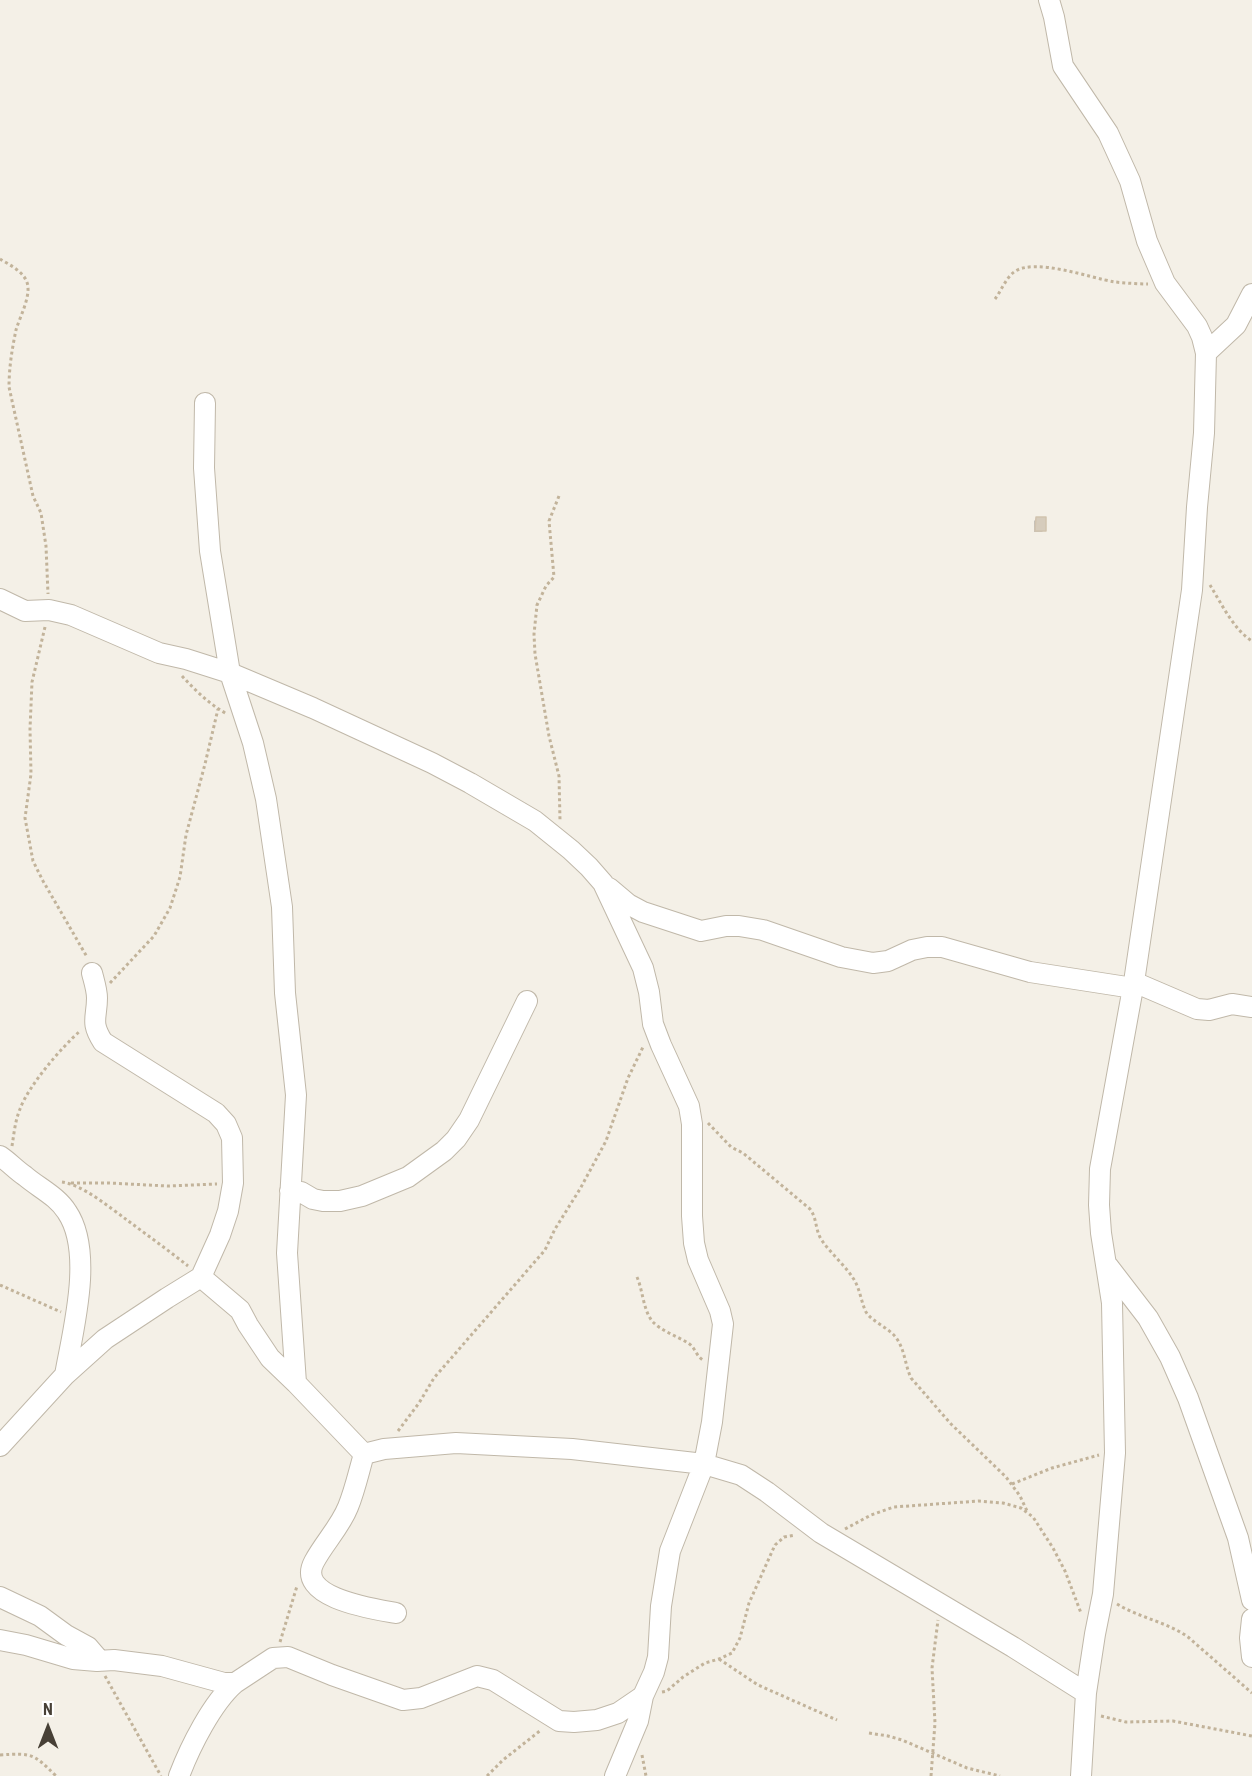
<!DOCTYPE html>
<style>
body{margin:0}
#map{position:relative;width:1252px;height:1776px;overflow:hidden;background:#f4f0e7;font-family:"Roboto Condensed",sans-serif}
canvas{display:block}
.north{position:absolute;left:18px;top:1698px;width:60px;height:60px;-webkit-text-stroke:4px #fff;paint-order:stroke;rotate:0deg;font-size:16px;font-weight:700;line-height:24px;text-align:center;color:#474036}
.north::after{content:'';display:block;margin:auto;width:21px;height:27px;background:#474036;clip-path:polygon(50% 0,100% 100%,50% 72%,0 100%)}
</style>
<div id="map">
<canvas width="1252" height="1776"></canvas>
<div class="north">N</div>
</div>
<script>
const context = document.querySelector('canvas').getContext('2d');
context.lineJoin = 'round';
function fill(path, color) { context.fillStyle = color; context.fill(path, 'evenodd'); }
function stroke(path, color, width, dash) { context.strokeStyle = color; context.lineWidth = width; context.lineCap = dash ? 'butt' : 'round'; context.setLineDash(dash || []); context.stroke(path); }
const shadow = new Path2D(`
 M1036 519 1044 530 1042 532H1034V521Z`);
const building = new Path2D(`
 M1036 517H1046V531H1035Z`);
const path = new Path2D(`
 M0 259C8 264 21 270 26 280 33 293 20 316 16 330 12 349 9 368 9 387L33 496 41 513 46 546 48 594
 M995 299C1001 291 1006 278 1014 272 1035 257 1090 278 1115 282 1126 283 1137 284 1148 284
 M559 496 549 521 554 577 546 586 537 605 534 634 535 654 549 736 559 776 560 820
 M1210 585C1221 603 1234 630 1252 641
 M45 627 32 682 30 729 31 774 25 818 33 861 43 881 87 957
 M182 676C195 690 209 704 227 714
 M110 983 154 936 170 908 180 877 186 835 205 764 218 709
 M708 1123 731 1147 743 1153 810 1209C817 1218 815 1229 821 1239 830 1253 844 1264 853 1278 860 1288 861 1302 866 1312 872 1322 890 1328 897 1339 905 1351 905 1365 911 1378L951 1424 1006 1477 1020 1496 1028 1513
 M12 1146C14 1134 15 1121 20 1109 29 1085 61 1048 80 1031
 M62 1182C83 1185 109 1207 127 1220 147 1235 168 1250 188 1266
 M71 1183H109L167 1186 217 1184
 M637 1277C643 1291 643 1309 652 1321 661 1331 677 1336 688 1343 695 1347 696 1356 703 1360
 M0 1285 61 1312
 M398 1431 419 1403 434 1378 545 1250 555 1229 580 1189 606 1141 628 1078 644 1045
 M1012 1484 1052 1468 1099 1455
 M845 1529 871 1515 894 1507 979 1501 1003 1503 1021 1508 1033 1517 1053 1548 1065 1571 1081 1613
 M1117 1604C1140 1618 1167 1622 1188 1637L1252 1693
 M280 1642 297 1586
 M719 1659 758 1685 837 1720
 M105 1676 161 1776
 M662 1692 667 1691 683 1677 705 1663 719 1659 732 1653 740 1638 749 1603 775 1545 784 1537 795 1535
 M1101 1716 1126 1722 1173 1721 1252 1736
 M869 1733 888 1736 902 1740 967 1768 1000 1776
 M0 1755C32 1753 33 1753 56 1776
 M642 1755 646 1776
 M487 1776 503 1760 541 1730
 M931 1776 935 1723 932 1668 938 1620`);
const minor = new Path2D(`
 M1049 0 1054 17 1063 66 1108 133 1130 181 1147 241 1165 283 1197 326 1202 337 1206 353 1204 433 1197 507 1192 590 1134 982 1100 1169 1099 1205 1101 1233 1112 1303 1115 1453 1103 1594 1095 1634 1086 1693 1081 1776
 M1206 353 1236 325 1252 294
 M205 403 204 468 210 551 230 673 253 743 266 799 282 907 285 993 296 1095 287 1253 296 1383
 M0 599 25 611 49 610 71 615 159 653 186 659 230 673 313 708 432 763 470 783 535 821 571 850 589 867 603 883 643 968 649 992 653 1024 661 1045 689 1106 692 1124V1216L694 1243 698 1260 720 1311 723 1324 712 1422 704 1464 670 1551 661 1606 658 1657 654 1672 643 1696 638 1721 615 1776
 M609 888 628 904 643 912 701 931 726 926H739L763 930 841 957 873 963 888 961 912 950 927 947H942L1030 972 1133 988
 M1134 982 1197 1009 1209 1010 1232 1004 1252 1007
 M0 1156C9 1162 16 1170 25 1176 39 1188 57 1196 67 1212 94 1252 73 1330 65 1375
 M290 1191 301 1192 313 1199 323 1201H340L362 1196 408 1177 444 1151 456 1139 469 1120 527 1001
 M1108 1266 1148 1318 1170 1357 1188 1398 1238 1538 1252 1600
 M201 1277 240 1310 248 1325 270 1358 296 1383 364 1454
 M0 1446 65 1375 105 1339 167 1298 201 1277 220 1235 228 1211 233 1183 232 1138 226 1124 216 1113 103 1042C90 1022 97 1018 97 998 97 990 94 981 92 973
 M364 1454 384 1449 456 1443 572 1449 704 1464 741 1475 767 1492 821 1533 1013 1647 1086 1693
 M364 1454C359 1471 355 1490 348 1507 340 1527 324 1543 314 1562 295 1598 374 1609 396 1613
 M0 1597 40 1616 66 1635 88 1647 100 1661
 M1252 1619 1250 1638 1252 1657
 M0 1640 26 1645 73 1659 97 1661 114 1660 162 1666 224 1683H235L273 1658 288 1657 332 1675 403 1700 421 1698 477 1676 493 1680 559 1721 574 1722 597 1720 618 1713 643 1696
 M179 1776C190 1747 212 1703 235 1683`);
fill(shadow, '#0003');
fill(building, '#d6ccbc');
stroke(building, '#d1c3af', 1.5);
stroke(minor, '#c0b8a9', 22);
stroke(path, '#c2b39a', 3, [3, 3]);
stroke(minor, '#fff', 20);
</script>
